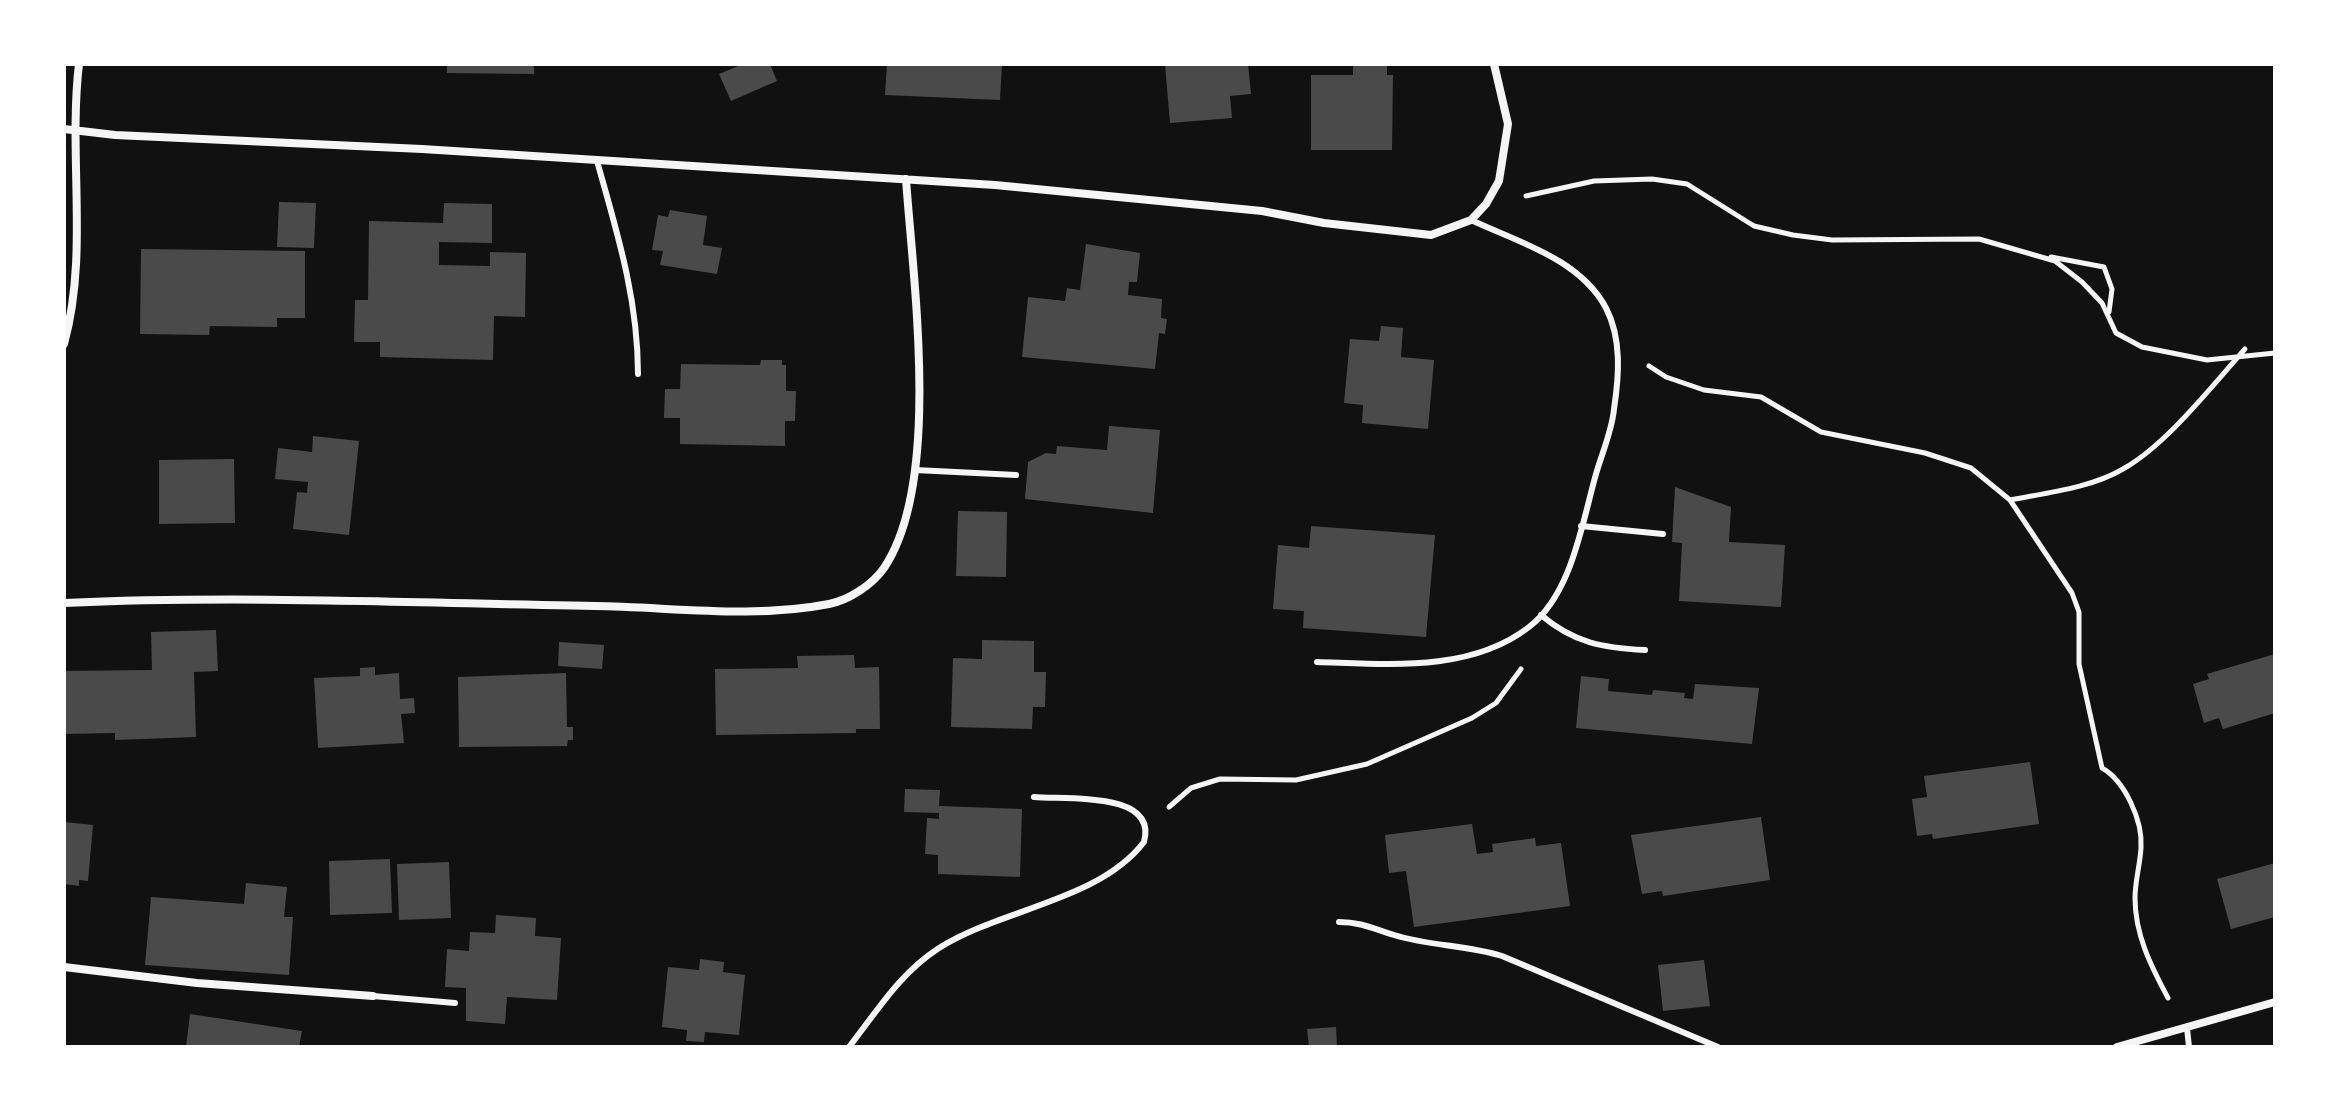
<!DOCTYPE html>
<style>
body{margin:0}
#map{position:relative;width:2339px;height:1111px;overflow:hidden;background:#111;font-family:"Sofia Sans Condensed",sans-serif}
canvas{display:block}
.frame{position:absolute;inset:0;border:66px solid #fff;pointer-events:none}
</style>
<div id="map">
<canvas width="2339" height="1111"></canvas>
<div class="frame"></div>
</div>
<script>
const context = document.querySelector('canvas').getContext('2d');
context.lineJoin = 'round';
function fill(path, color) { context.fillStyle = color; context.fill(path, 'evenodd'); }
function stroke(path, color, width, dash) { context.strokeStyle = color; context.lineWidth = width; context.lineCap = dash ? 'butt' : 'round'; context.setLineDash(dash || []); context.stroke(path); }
const building = new Path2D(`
 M447 64H534V74L447 73Z
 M743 64H770L777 81 731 101 719 74Z
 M887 64H1002L1000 100 885 95Z
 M1165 64H1248L1251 94 1230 96 1232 118 1170 123Z
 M1353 64H1387V75H1393L1392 150H1311V75H1353Z
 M279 202 316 203 314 248 277 247Z
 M444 203 492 204V243L439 242V265L490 266V252L526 253 525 317 494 316 493 360 380 357V342H354L355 300H368L369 221 443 223Z
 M670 210 707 216 703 245 722 248 717 274 660 265 663 251 652 250 658 215 668 217Z
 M1086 244 1140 253 1137 282H1129L1128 295 1162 299 1161 318 1167 319 1165 334 1159 333 1155 369 1022 357 1028 297 1065 301 1067 288 1080 290Z
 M141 249 305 251V318H277V327L210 326 209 335 140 334Z
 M1381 326 1403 328 1401 357 1434 360 1428 429 1362 423 1363 405 1344 403 1350 339 1379 341Z
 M761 360H782V365H786V391H796L795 421H785V446L680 444V418H664L665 389H680L681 364 760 365Z
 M1109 426 1160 430 1153 513 1025 499 1028 462 1046 453 1056 454 1057 446 1107 450Z
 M313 436 359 441 349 535 293 529 297 492 307 493 308 482 275 479 278 448 312 452Z
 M234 459 235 523 159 524V460Z
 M1675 487 1731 507 1729 542 1785 545 1781 607 1679 601 1682 543 1672 542Z
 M958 511 1007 512 1006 577 956 576Z
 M1311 526 1435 535 1426 637 1303 628 1304 611 1273 609 1278 545 1309 548Z
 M216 630 218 671 194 672 196 737 115 740V733L64 734V671L152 670 151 632Z
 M982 640 1034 641V672H1046L1045 707H1033L1032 729 951 727 953 658 982 659Z
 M559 642 604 645 602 669 558 666Z
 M2275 654V713L2223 729 2219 718 2204 723 2193 684 2209 679 2207 674Z
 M854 655 855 668 879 667 880 729H856V733L716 735 715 669 798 668 797 656Z
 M375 667V675L399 673 400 699 414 698 415 713 401 714 404 743 318 748 314 678 360 676V668Z
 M566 673 567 727H573V740H568L567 746 459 747 458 677Z
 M1581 676 1609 679 1608 691 1652 695 1653 690 1685 693 1684 698 1693 699 1695 684 1759 688 1752 744 1576 728Z
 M2030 762 2039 824 1933 839 1932 834 1917 836 1912 799 1927 797 1924 776Z
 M905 789 940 790 939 806 1022 809 1020 877 938 874V855L925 854 927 818 939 819V813L904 812Z
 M1761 817 1770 880 1663 896 1662 891 1642 894 1631 835Z
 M64 822 93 825 88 881 79 880V886L64 884Z
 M1472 824 1477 854 1493 852 1492 844 1535 838 1536 846 1561 843 1570 906 1414 927 1406 871 1389 873 1385 835Z
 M390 859 392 913 330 915 329 861Z
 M449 862 451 918 399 920 397 864Z
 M2275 863V917L2231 929 2217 879Z
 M246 883 287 887 284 917H293L289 975 145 965 151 897 244 904Z
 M496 915 536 918 535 936 561 938 557 1000 507 997 505 1024 466 1021V988L445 987 447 949 469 951 470 932 495 933Z
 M700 959 724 962 723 972 745 975 739 1035 705 1032 704 1042 686 1041 687 1030 662 1027 668 967 699 970Z
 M1704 960 1710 1006 1663 1011 1658 965Z
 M190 1014 302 1031 299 1047H186Z
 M1336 1027 1337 1047H1309L1307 1029Z`);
const path = new Path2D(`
 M1526 196 1594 181 1652 179 1687 184 1754 226 1793 235 1832 240 1979 239 2055 261 2082 282 2102 303 2116 333 2142 347 2207 360 2275 353
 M2051 257 2104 267 2112 289 2109 312
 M1649 366 1666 377 1704 390 1761 397 1821 432 1925 453 1971 468 2010 500 2072 593 2079 612V664L2102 768C2125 781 2143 821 2141 848 2140 865 2135 881 2135 898 2135 935 2151 966 2168 998
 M2010 500C2046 493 2091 488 2123 469 2167 444 2211 387 2245 349
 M1169 807 1191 788 1220 779 1296 780 1367 764 1472 718 1496 703 1521 669`);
const service = new Path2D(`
 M597 161C617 232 638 299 638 374
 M915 470 1016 475
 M1581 526 1663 534
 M1541 615C1574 643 1603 648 1645 650
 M1317 662C1386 664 1470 673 1529 627 1572 594 1582 523 1596 474 1602 453 1612 431 1614 409 1619 376 1622 339 1606 308 1580 259 1518 242 1471 220
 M1339 922C1361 922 1374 929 1394 935 1429 946 1466 945 1502 956L1718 1047
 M373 996 455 1003
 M2187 1028 2189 1047
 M849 1047C878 1010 899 974 939 948 1000 909 1099 901 1144 842 1158 791 1067 800 1034 797`);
const minor = new Path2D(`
 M64 129 115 135 422 149 995 185 1262 211 1324 223 1431 235 1471 220 1486 204 1499 181 1508 124 1494 64
 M64 344C89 254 68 156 79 64
 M64 603C241 595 418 603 595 606 671 607 753 619 829 604 849 600 872 585 884 568 942 482 913 281 906 179
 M64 967 197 983 373 996
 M2117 1047 2275 1002`);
fill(building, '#4a4a4a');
stroke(path, '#f5f5f5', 5);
stroke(service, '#f5f5f5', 6);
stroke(minor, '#f5f5f5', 8);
</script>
